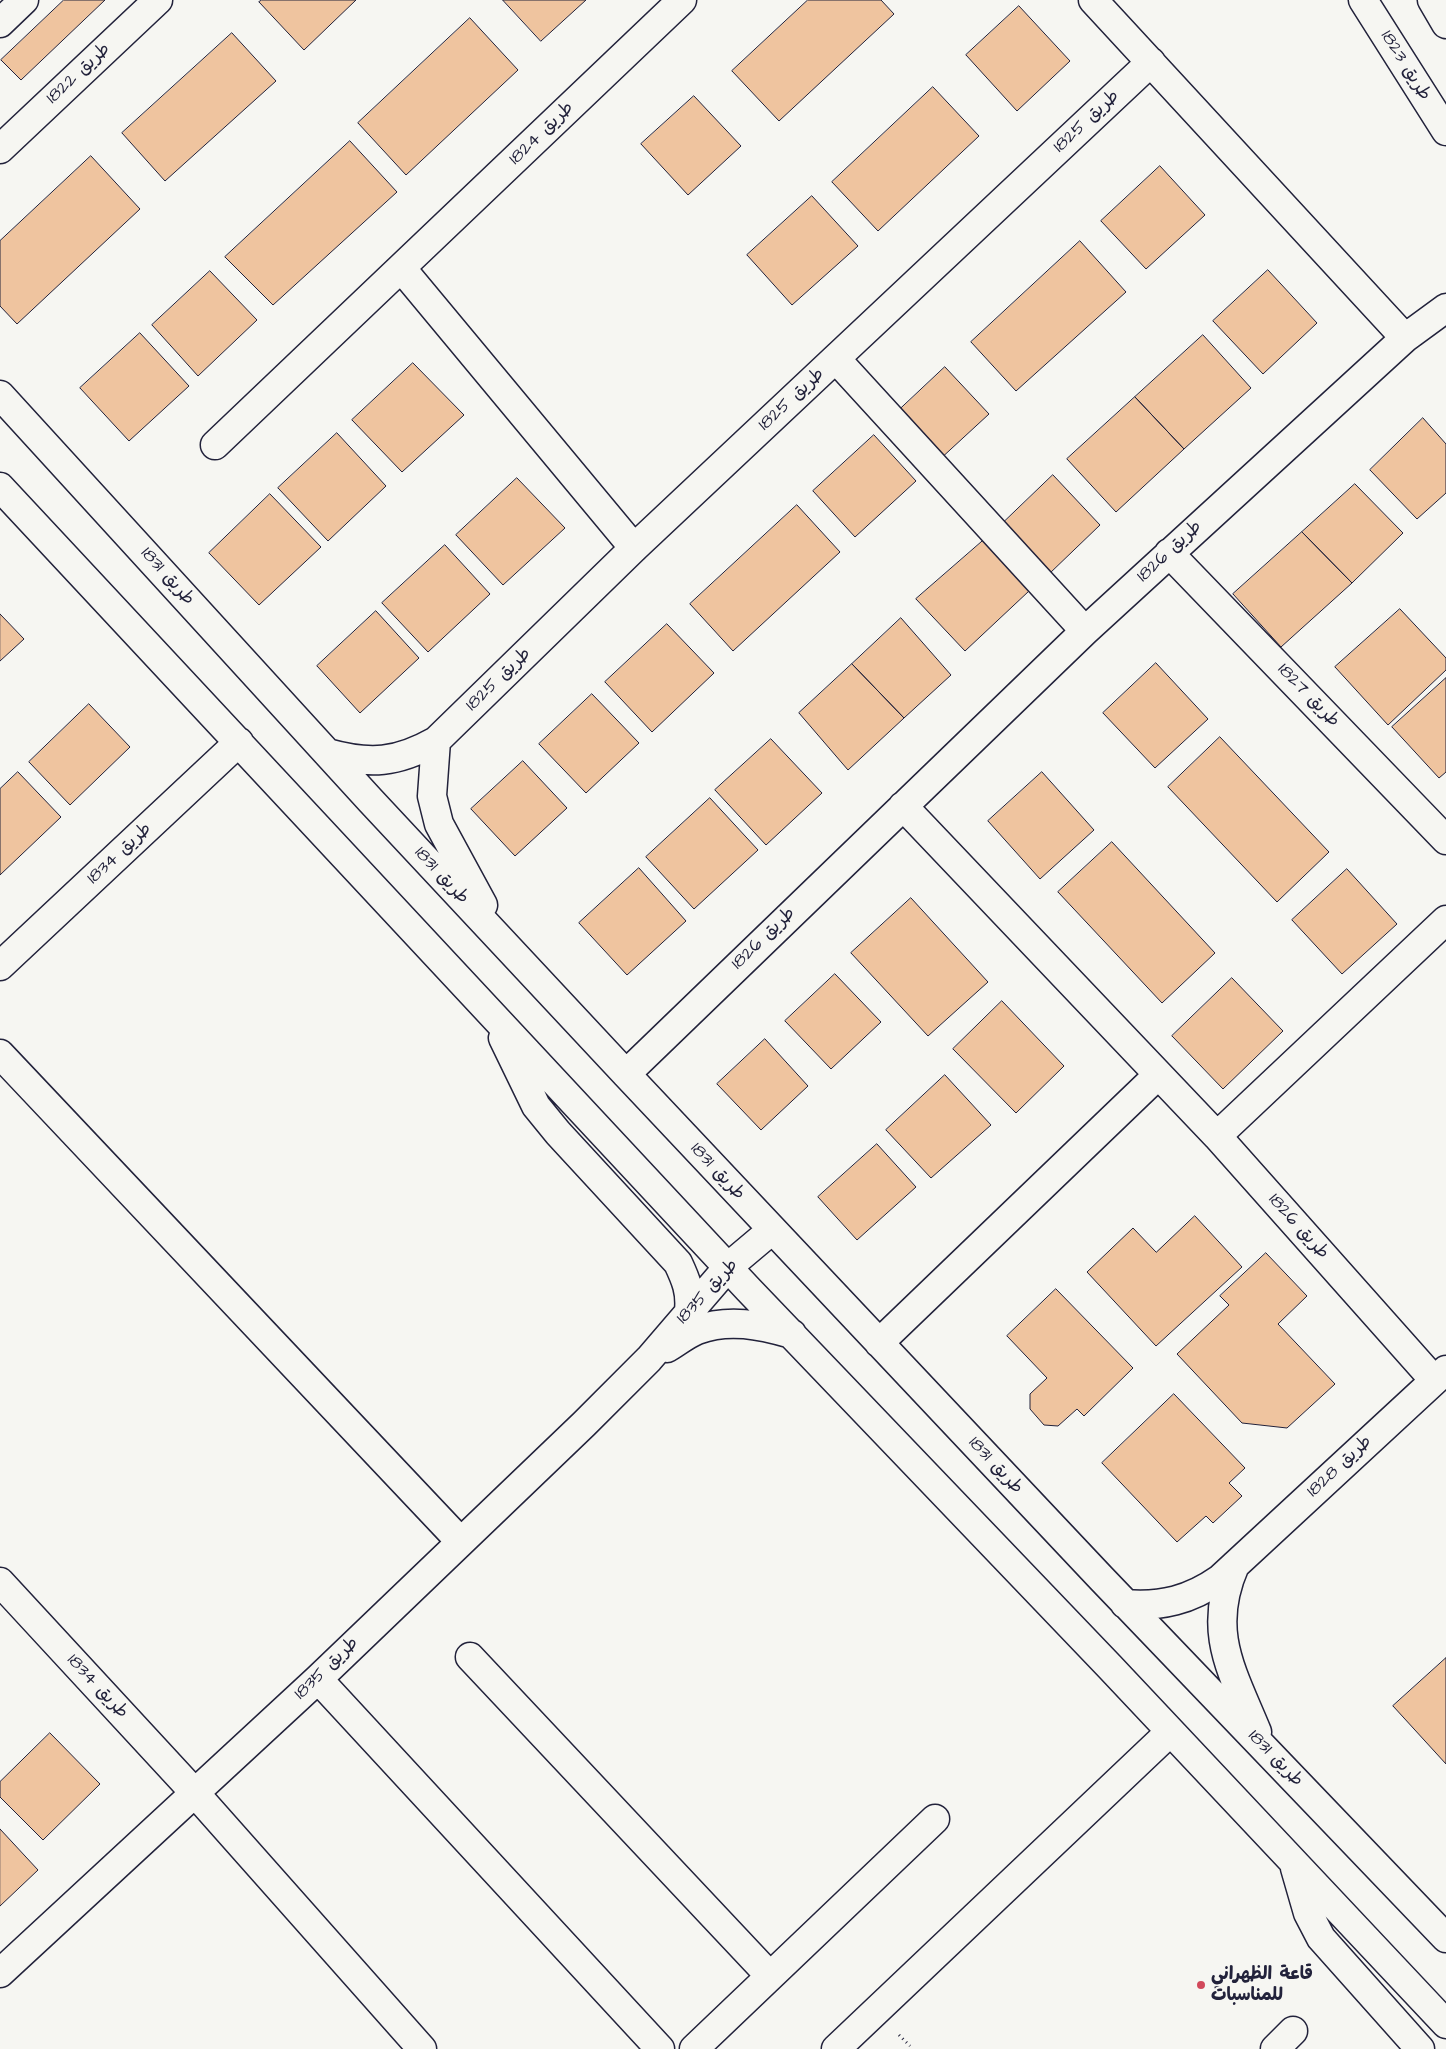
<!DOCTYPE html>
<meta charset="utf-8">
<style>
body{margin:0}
canvas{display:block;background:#f6f6f2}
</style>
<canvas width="1446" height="2049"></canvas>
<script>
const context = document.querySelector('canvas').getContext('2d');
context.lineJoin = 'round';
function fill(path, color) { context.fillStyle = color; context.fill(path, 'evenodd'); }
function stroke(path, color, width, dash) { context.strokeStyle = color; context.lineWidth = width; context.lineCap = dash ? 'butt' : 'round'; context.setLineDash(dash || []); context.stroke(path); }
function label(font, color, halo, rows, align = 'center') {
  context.font = font + ' "Architects Daughter","Playpen Sans Arabic",sans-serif'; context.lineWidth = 4.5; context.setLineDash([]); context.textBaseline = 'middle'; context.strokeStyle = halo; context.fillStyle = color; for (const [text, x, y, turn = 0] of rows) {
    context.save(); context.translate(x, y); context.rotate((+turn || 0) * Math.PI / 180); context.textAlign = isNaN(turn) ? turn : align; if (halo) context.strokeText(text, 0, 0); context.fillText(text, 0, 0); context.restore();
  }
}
const building = new Path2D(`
 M64 0H105L21 80 1 60Z
 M262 0H356L304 50 259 2Z
 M503 0H586L541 41Z
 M808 0H881L894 14 779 121 732 71Z
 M1019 6 1070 61 1017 111 966 55Z
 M470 18 518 70 406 175 358 123Z
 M232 33 276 81 165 181 122 133Z
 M933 87 979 136 878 231 832 182Z
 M694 96 741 146 688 195 641 144Z
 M350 141 397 192 273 305 225 257Z
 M91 156 140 209 17 324 0 306V241Z
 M1160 166 1205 215 1146 269 1101 221Z
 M812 196 858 246 792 305 747 255Z
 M1080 241 1126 292 1016 391 971 342Z
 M1268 270 1317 323 1263 374 1213 321Z
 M210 271 257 320 198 376 152 325Z
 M140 333 189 386 129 441 80 388Z
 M1203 335 1251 388 1184 449 1135 397Z
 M413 363 464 415 402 472 352 420Z
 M945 367 989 414 938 461 895 414Z
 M1135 397 1184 449 1116 512 1067 459Z
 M1423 418 1446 444V493L1417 519 1370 470Z
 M337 433 386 486 328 541 278 488Z
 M874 435 916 481 855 537 813 491Z
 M1053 475 1100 525 1049 574 1002 524Z
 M517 478 565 528 503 585 456 535Z
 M1355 484 1403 533 1352 583 1302 532Z
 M270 494 321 547 259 605 209 553Z
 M797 505 840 552 733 651 690 604Z
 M1302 532 1352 583 1281 647 1233 594Z
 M985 539 1029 591 965 651 916 599Z
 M445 545 490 594 428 652 382 603Z
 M1400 609 1446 658V670L1388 725 1335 667Z
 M376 611 419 658 360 713 317 666Z
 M0 614 24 639 0 661Z
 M901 618 951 675 904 718 852 664Z
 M667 624 714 673 652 732 605 682Z
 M1156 663 1208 719 1155 768 1103 713Z
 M852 664 904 718 848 770 799 713Z
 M1446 678V772L1439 778 1392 727Z
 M592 694 639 743 586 793 539 744Z
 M89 704 130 747 70 805 29 762Z
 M1220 737 1329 852 1277 902 1168 787Z
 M771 739 822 793 766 845 715 790Z
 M523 761 567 808 515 856 471 809Z
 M18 772 61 817 0 875V789Z
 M1042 772 1094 830 1040 879 988 821Z
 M710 798 758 850 694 909 646 857Z
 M1112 842 1215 953 1162 1003 1058 892Z
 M639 868 686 921 627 975 579 923Z
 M1347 869 1397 924 1342 974 1292 920Z
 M911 898 988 982 928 1036 851 953Z
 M835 974 881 1022 831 1069 785 1021Z
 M1232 978 1283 1031 1223 1089 1172 1036Z
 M1002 1001 1064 1066 1016 1113 953 1049Z
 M765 1039 808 1086 761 1130 717 1084Z
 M945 1075 991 1125 931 1178 886 1130Z
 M877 1144 916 1187 857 1240 818 1197Z
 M1195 1216 1242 1267 1156 1346 1087 1272 1133 1228 1156 1252Z
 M1266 1253 1307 1296 1278 1324 1335 1384 1287 1428 1242 1423 1177 1354 1229 1305 1220 1296Z
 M1056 1289 1133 1368 1084 1416 1077 1409 1058 1426 1044 1425 1030 1409V1394L1047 1378 1007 1336Z
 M1174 1394 1245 1468 1229 1483 1242 1496 1213 1523 1206 1516 1177 1542 1102 1463Z
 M1446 1658V1764L1393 1706Z
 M50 1733 100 1784 43 1840 0 1797V1782Z
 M0 1829 38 1870 0 1906Z`);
const path = new Path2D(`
 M899 2035 910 2046`);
const minor = new Path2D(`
 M1093 0 1405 338
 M1363 0 1446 131
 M1432 0 1446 24
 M0 23 24 0
 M0 149 158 0
 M402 269 634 548
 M836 359 1085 631
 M0 395 371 801 626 1074 1101 1578 1446 1938
 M215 445 682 0
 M0 487 748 1289 1110 1667 1446 2024
 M1169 553 1446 840
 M436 741 432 796 439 824 483 905
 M327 753C370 765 397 763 436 741L634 548 1151 62
 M903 806 1217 1136 1434 1380
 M0 966 239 742
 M503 1038 536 1106 558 1133 678 1263C686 1280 691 1292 689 1311
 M0 1054 460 1541
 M626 1074 1085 631 1405 338 1446 308
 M1217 1136 1446 920
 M879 1343 1158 1075
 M667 1348C677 1342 687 1334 697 1330 729 1318 760 1325 792 1334
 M1235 1565C1206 1631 1232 1671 1257 1732
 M0 1582 194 1792 422 2049
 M1125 1604C1162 1607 1190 1600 1220 1579L1446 1370
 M470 1657 770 1976
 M318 1679 660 2049
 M1295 1868 1308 1913 1321 1938 1420 2049
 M0 1973 318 1679 584 1424 649 1359 728 1267 772 1230
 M694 2049 935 1819
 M836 2049 1170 1732
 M1275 2049 1293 2031`);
const markers = [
 [1201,1985,5,"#d1495b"]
];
const streetNames = [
 ["طريق 1823",1405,66,58],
 ["طريق 1822",79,74,-43],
 ["طريق 1825",1087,122,-43],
 ["طريق 1824",542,134,-44],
 ["طريق 1825",792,400,-43],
 ["طريق 1826",1170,552,-43],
 ["طريق 1831",167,577,48],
 ["طريق 1825",499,680,-44],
 ["طريق 1827",1308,696,46],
 ["طريق 1834",120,854,-43],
 ["طريق 1831",441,876,47],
 ["طريق 1826",764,939,-44],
 ["طريق 1831",717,1172,47],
 ["طريق 1826",1298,1227,48],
 ["طريق 1835",708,1292,-47],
 ["طريق 1831",995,1466,47],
 ["طريق 1828",1340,1467,-43],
 ["طريق 1835",327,1669,-44],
 ["طريق 1834",97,1687,47],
 ["طريق 1831",1275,1759,46]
];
const poiNames = [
 ["قاعة الظهراني",1211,1975],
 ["للمناسبات",1211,1996]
];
fill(building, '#efc49f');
stroke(building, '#22223b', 1);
stroke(minor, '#22223b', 31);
stroke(path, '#22223b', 3, [1, 4]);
stroke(minor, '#f6f6f2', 28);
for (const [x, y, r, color] of markers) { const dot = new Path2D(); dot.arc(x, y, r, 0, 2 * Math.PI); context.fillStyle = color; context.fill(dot); stroke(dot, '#f6f6f2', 2); }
label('18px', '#22223b', '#f6f6f2', streetNames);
label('bold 18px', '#22223b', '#f6f6f2', poiNames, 'left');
</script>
